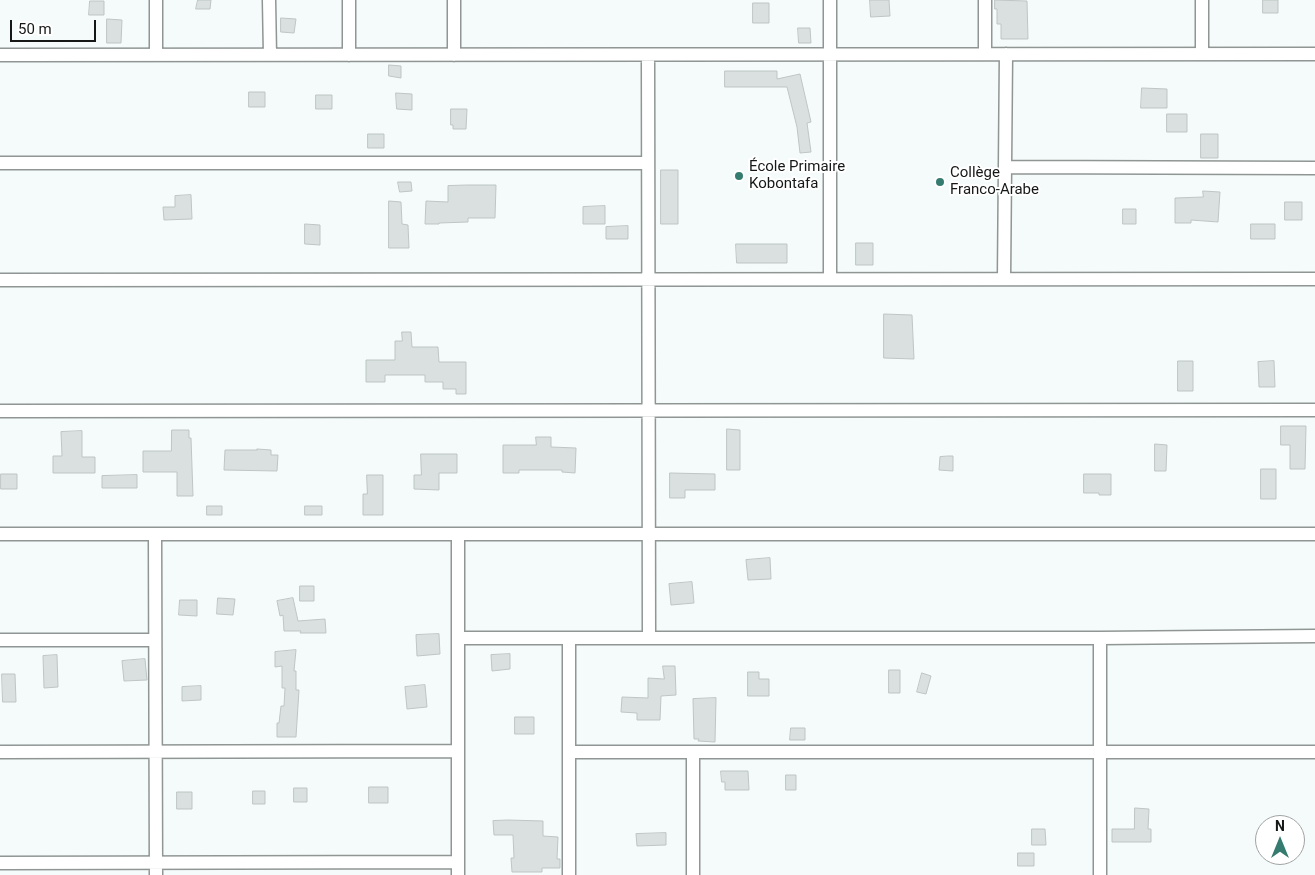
<!DOCTYPE html>
<meta charset="utf-8">
<style>
body{margin:0}
#map{position:relative;width:1315px;height:875px;overflow:hidden;background:#f4fbfa;font-family:Roboto,sans-serif}
canvas{display:block}
.north{position:absolute;left:1255px;top:815px;width:50px;height:50px;box-sizing:border-box;background:#fff;border:1px solid #a1a3a2;border-radius:50%;rotate:0deg;font-size:14px;font-weight:700;line-height:20px;text-align:center;color:#151817}
.north::after{content:'';display:block;margin:auto;width:18px;height:22px;background:#367b6f;clip-path:polygon(50% 0,100% 100%,50% 72%,0 100%)}
.scale{position:absolute;left:10px;top:20px;width:86px;height:22px;box-sizing:border-box;border:2px solid #151817;border-top:0;padding-left:6px;font-size:15px;line-height:18px;white-space:nowrap;color:#151817;-webkit-text-stroke:4px #fff;paint-order:stroke}
</style>
<div id="map">
<canvas width="1315" height="875"></canvas>
<div class="north">N</div>
<div class="scale">50 m</div>
</div>
<script>
const context = document.querySelector('canvas').getContext('2d');
context.lineJoin = 'round';
function fill(path, color) { context.fillStyle = color; context.fill(path, 'evenodd'); }
function stroke(path, color, width, dash) { context.strokeStyle = color; context.lineWidth = width; context.lineCap = dash ? 'butt' : 'round'; context.setLineDash(dash || []); context.stroke(path); }
function label(font, color, halo, rows, align = 'center') {
  context.font = font + ' Roboto,sans-serif'; context.lineWidth = 4; context.setLineDash([]); context.textBaseline = 'middle'; context.strokeStyle = halo; context.fillStyle = color; for (const [text, x, y, turn = 0] of rows) {
    context.save(); context.translate(x, y); context.rotate((+turn || 0) * Math.PI / 180); context.textAlign = isNaN(turn) ? turn : align; if (halo) context.strokeText(text, 0, 0); context.fillText(text, 0, 0); context.restore();
  }
}
const building = new Path2D(`
 M198 0H211L210 9H196Z
 M870 0H889L890 16 871 17Z
 M995 0 1027 1 1028 39H1001V24H997V9H995Z
 M1263 0H1278V13H1263Z
 M90 1H104V15H89Z
 M753 3H769V23H753Z
 M281 18 296 19 294 33 281 32Z
 M107 19 122 20 121 43H107Z
 M798 28H810L811 43H799Z
 M389 65 401 66V78L389 76Z
 M725 71H777V79L800 74 811 122 807 123 811 152 800 153 797 127 787 87H725Z
 M1142 88 1167 89V108H1141Z
 M249 92H265V107H249Z
 M396 93 412 94V110L397 109Z
 M316 95H332V109H316Z
 M451 109H467L466 129H453V125H451Z
 M1167 114H1187V132H1167Z
 M368 134H384V148H368Z
 M1201 134H1218V158H1201Z
 M661 170H678V224H661Z
 M398 182H411L412 191 400 192Z
 M467 185H496L495 218H468V222L439 223V224H425L426 201 448 202V186Z
 M1203 191 1220 192 1218 222 1191 220V223H1175V198L1203 197Z
 M191 195 192 219 164 220 163 207H175V196Z
 M389 201 401 202 402 224 408 225 409 248H389Z
 M1285 202H1302V220H1285Z
 M605 206V224H583V207Z
 M1123 209H1136V224H1123Z
 M305 224 320 225V245L305 244Z
 M1251 224H1275V239H1251Z
 M628 226V239H606V227Z
 M856 243H873V265H856Z
 M736 244H787V263H737Z
 M884 314 912 315 914 359 884 358Z
 M402 332H411L412 347H438L439 362H466V394H456V389H443V382H425V375H385V382H366V360H395V341H402Z
 M1178 361H1193V391H1178Z
 M1274 361 1275 387H1259L1258 362Z
 M1281 426H1306L1305 469H1290V445H1281Z
 M727 429 740 430V470H727Z
 M172 430H189V438H191L193 496H177V472H143V451H171Z
 M82 431V457H95V473H53V456H62L61 432Z
 M536 437H551V447L576 448 575 473 562 472V470H519V473H503V445H536Z
 M1155 444 1167 445 1166 471H1155Z
 M257 449 271 450V455H278L277 471 224 470 225 450H257Z
 M421 454H457V473H439V490L414 489V475H421Z
 M948 456H953V471L939 470 940 457Z
 M1261 469H1276V499H1261Z
 M670 473 715 474V490H685V498H670Z
 M1 474H17V489H1Z
 M1084 474H1111V495H1099V493H1084Z
 M137 475V488H102V476Z
 M367 475H383V515H363V494H367Z
 M207 506H222V515H207Z
 M305 506H322V515H305Z
 M770 558 771 579 748 580 746 560Z
 M692 582 694 603 671 605 669 584Z
 M300 586H314V601H300Z
 M218 598 235 599 233 615 217 614Z
 M293 598 298 621 325 619 326 633H300L301 631H284L283 615 280 616 277 601Z
 M180 600H197V616L179 615Z
 M439 634 440 654 417 656 416 635Z
 M296 650 294 671H296V690H299L296 737H277V723H279L281 706H284L285 688H282V666L275 667V652Z
 M510 654V669L492 671 491 655Z
 M57 655 58 687 44 688 43 656Z
 M145 659 147 680 124 681 122 661Z
 M663 666H675L676 695 661 696 660 720H637V713L621 712 622 697 648 698V678L664 679Z
 M889 670H900V693H889Z
 M748 672H759V679H769V696H748Z
 M922 673 931 676 926 694 917 692Z
 M2 674H15L16 702H3Z
 M425 685 427 707 407 709 405 687Z
 M201 686V700L182 701V687Z
 M716 698 715 742 698 741 699 739H694L693 699Z
 M515 717H534V734H515Z
 M791 728H805V740H790Z
 M721 771H748L749 790H725V782H722Z
 M786 775H796V790H786Z
 M369 787H388V803H369Z
 M294 788H307V802H294Z
 M253 791H265V804H253Z
 M177 792H192V809H177Z
 M1135 808 1149 809 1148 829H1151V842H1112V829H1134Z
 M508 820 543 821V836L558 837 557 859H560V868H542V872H512L511 858H514L513 835H494L493 821Z
 M1032 829H1045L1046 845H1032Z
 M666 833V845L637 846 636 834Z
 M1018 853H1034V866H1018Z`);
const street = new Path2D(`
 M156 0V55
 M269 0 270 55
 M349 0V55
 M454 0V55
 M830 0V279
 M985 0V54
 M1202 0V54
 M0 55 1315 54
 M648 55 649 638
 M0 163H648
 M1005 167 1315 168
 M1004 279 1006 54
 M0 280 1315 279
 M0 411 1315 410
 M0 534H1315
 M155 534 156 875
 M458 534V875
 M458 638H1100L1315 636
 M569 638V875
 M1100 638V875
 M0 640H155
 M0 752 458 751
 M569 752H1315
 M693 752V875
 M0 863 458 862`);
const markers = [
 [739,176,5,"#367b6f"],
 [940,182,5,"#367b6f"]
];
const poiNames = [
 ["École Primaire",749,167],
 ["Kobontafa",749,184],
 ["Collège",950,173],
 ["Franco-Arabe",950,190]
];
fill(building, '#d9e0df');
stroke(building, '#bec5c4', 1);
stroke(street, '#8f9694', 15);
stroke(street, '#fff', 12);
for (const [x, y, r, color] of markers) { const dot = new Path2D(); dot.arc(x, y, r, 0, 2 * Math.PI); context.fillStyle = color; context.fill(dot); stroke(dot, '#fff', 2); }
label('15px', '#151817', '#fff', poiNames, 'left');
</script>
